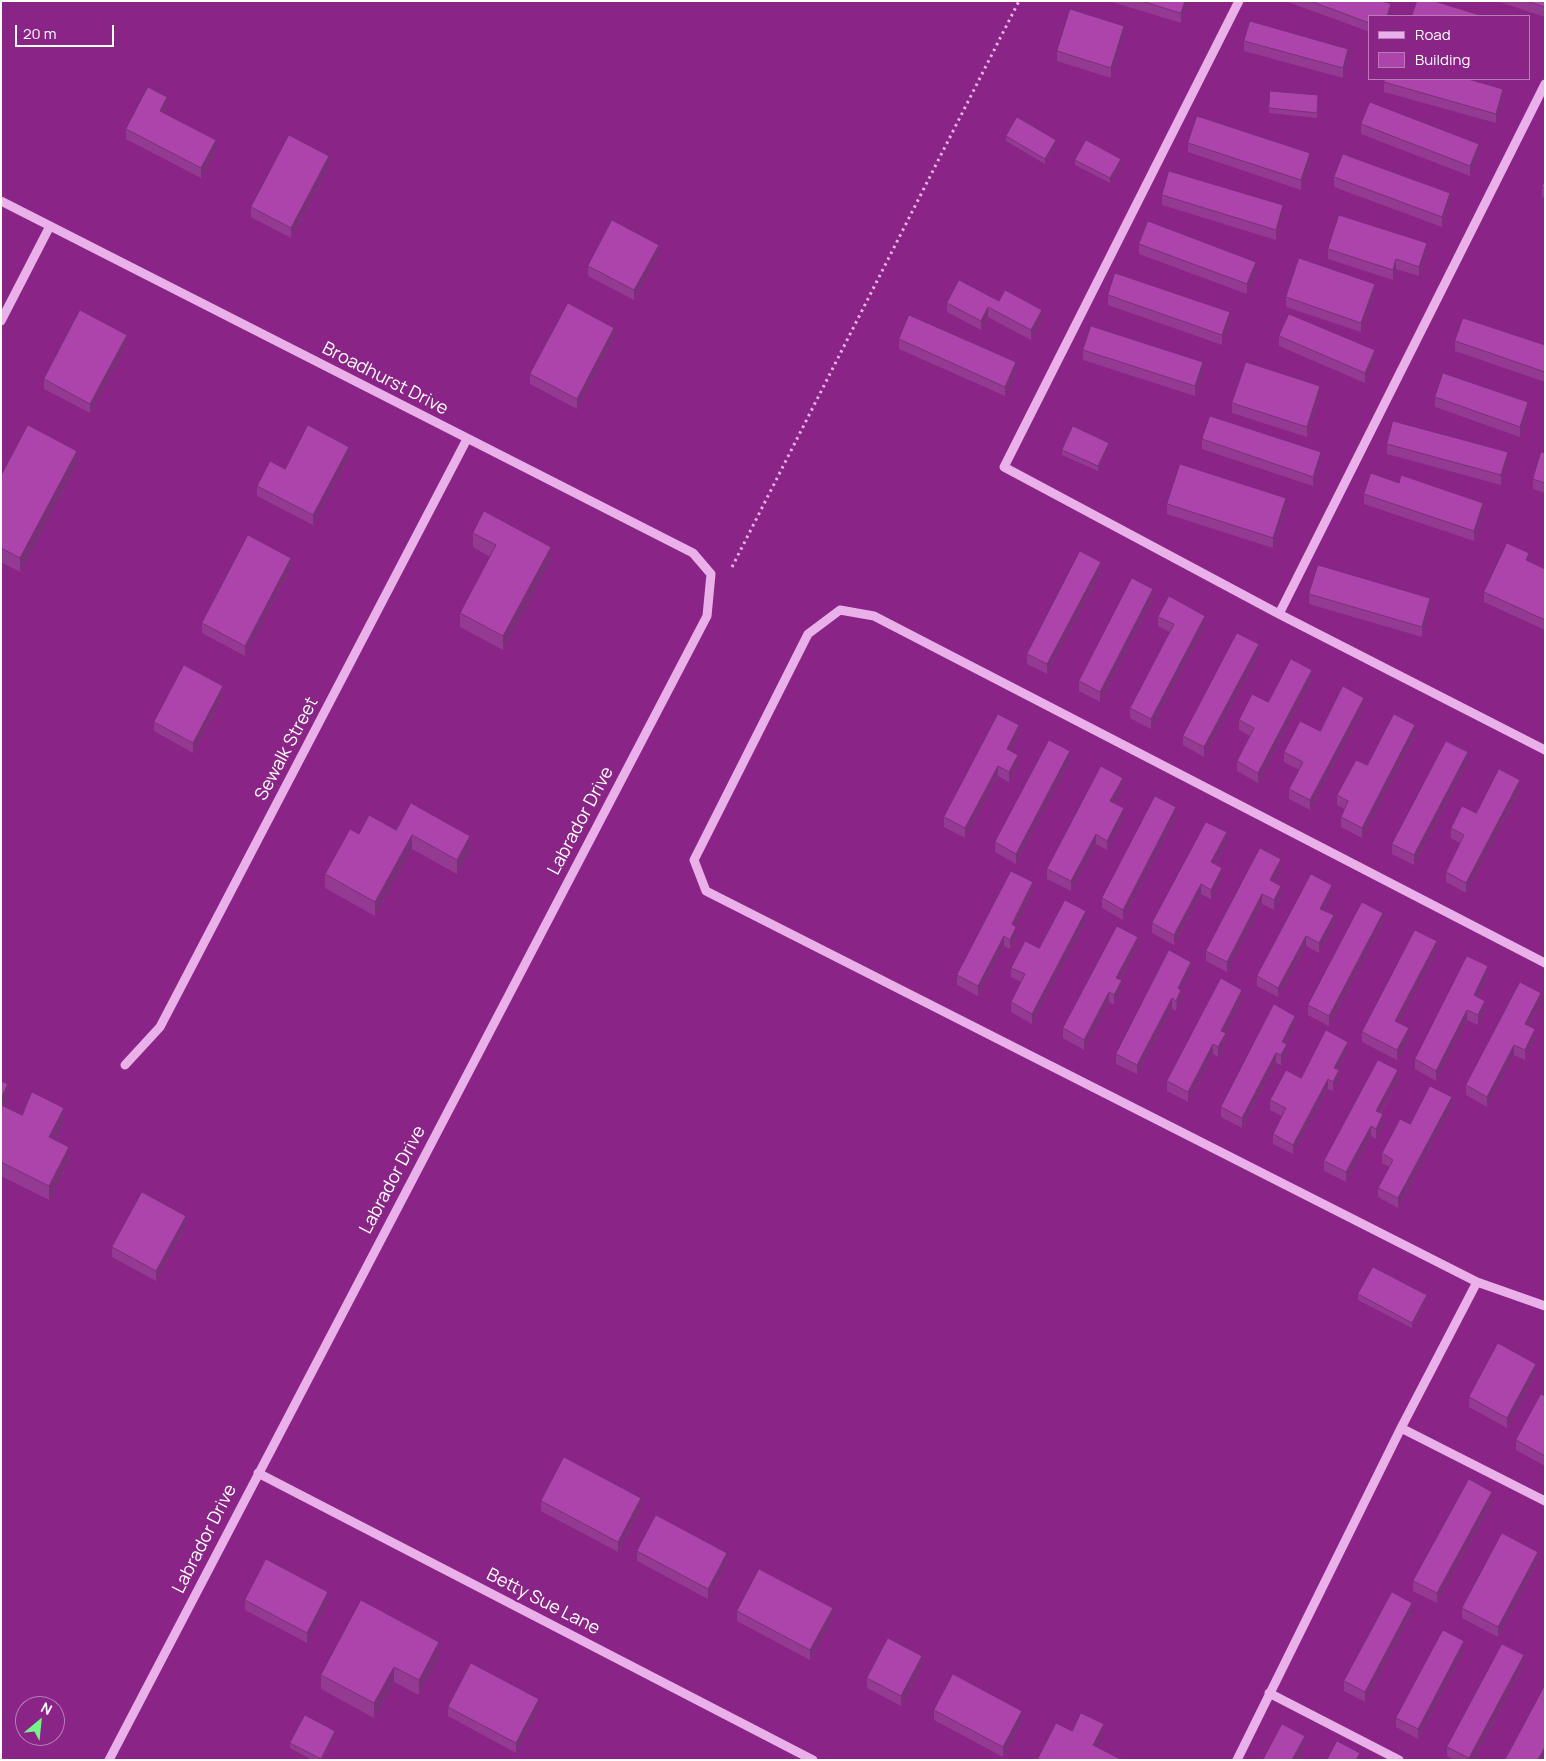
<!DOCTYPE html>
<style>
body{margin:0}
#map{position:relative;width:1546px;height:1761px;overflow:hidden;background:#8a2487;font-family:Manrope,sans-serif}
canvas{display:block}
.frame{position:absolute;inset:0;border:2px solid #fff;pointer-events:none}
.legend{position:absolute;left:1368px;top:15px;width:162px;height:65px;box-sizing:border-box;background:#8a2487;border:1px solid #b97cb7;margin:0;padding:6px 9px;list-style:none;font-size:15px;color:#fff}
.legend li{display:flex;align-items:center;gap:10px;height:25px}
.legend b{width:25px;border:1px solid #b97cb7}
.north{position:absolute;left:15px;top:1696px;width:50px;height:50px;box-sizing:border-box;background:#8a2487;border:1px solid #b97cb7;border-radius:50%;rotate:28deg;font-size:14px;font-weight:700;line-height:20px;text-align:center;color:#fff}
.north::after{content:'';display:block;margin:auto;width:18px;height:22px;background:#73f58a;clip-path:polygon(50% 0,100% 100%,50% 72%,0 100%)}
.scale{position:absolute;left:15px;top:25px;width:99px;height:22px;box-sizing:border-box;border:2px solid #fff;border-top:0;padding-left:6px;font-size:15px;line-height:18px;white-space:nowrap;color:#fff;-webkit-text-stroke:4px #8a2487;paint-order:stroke}
</style>
<div id="map">
<canvas width="1546" height="1761"></canvas>
<div class="frame"></div>
<ul class="legend">
<li><b style="height:6px;background:#eab0e9"></b>Road</li>
<li><b style="height:14px;background:#ad44ab"></b>Building</li>
</ul>
<div class="north">N</div>
<div class="scale">20 m</div>
</div>
<script>
const context = document.querySelector('canvas').getContext('2d');
context.lineJoin = 'round';
function stroke(path, color, width, dash) { context.strokeStyle = color; context.lineWidth = width; context.lineCap = dash ? 'butt' : 'round'; context.setLineDash(dash || []); context.stroke(path); }
function fill(path, color) { context.fillStyle = color; context.fill(path, 'evenodd'); }
function label(font, color, halo, rows, align = 'center') {
  context.font = font + ' Manrope,sans-serif'; context.lineWidth = 5; context.setLineDash([]); context.textBaseline = 'middle'; context.strokeStyle = halo; context.fillStyle = color; for (const [text, x, y, turn = 0] of rows) {
    context.save(); context.translate(x, y); context.rotate((+turn || 0) * Math.PI / 180); context.textAlign = isNaN(turn) ? turn : align; if (halo) context.strokeText(text, 0, 0); context.fillText(text, 0, 0); context.restore();
  }
}
const path = new Path2D(`
 M732 567 1019 1`);
const minor = new Path2D(`
 M1239 1 1004 467 1279 614 1545 750
 M1 201 693 553 711 574 707 616 109 1760
 M1 321 50 226
 M1279 614 1545 84
 M1545 963 874 616 840 610 808 634 694 860 706 891 1477 1282 1545 1306
 M125 1065 160 1027 467 439
 M1401 1428 1545 1501
 M258 1473 813 1760
 M1269 1693 1399 1760
 M1237 1760 1401 1428 1477 1282`);
const wall = new Path2D(`
 M1109 1H1188L1181 23Z
 M1285 1H1382L1391 14V16H1370V32Z
 M1496 1H1545V17Z
 M1124 36 1111 78 1057 61V51Z
 M1244 41 1348 59 1343 78 1244 51Z
 M1384 82 1503 98 1496 123 1384 92Z
 M1318 100 1317 118 1269 113V108Z
 M167 107 164 113 216 150 201 178 126 139V129Z
 M1361 124 1479 153 1470 176 1361 134Z
 M1006 136 1056 145 1045 164 1006 141Z
 M1188 143 1310 163 1301 190 1188 152Z
 M1075 160 1121 164 1110 183 1075 165Z
 M329 166 291 238 251 217V207Z
 M1334 177 1450 203 1442 227 1334 187Z
 M1545 180V198L1542 197V187Z
 M1162 195 1283 215 1276 240 1162 205Z
 M1139 244 1256 272 1247 294 1139 254Z
 M1328 249 1427 252 1419 276 1396 269 1393 280 1328 259Z
 M659 254 634 300 588 276V266Z
 M1375 294 1361 332 1286 307V297Z
 M1108 295 1230 322 1222 345 1108 305Z
 M999 301 1042 320 1031 340 988 317 981 330 947 312V303Z
 M1279 336 1375 360 1365 383 1279 346Z
 M614 338 577 409 530 384V374Z
 M899 339 1016 372 1005 396 899 349Z
 M1455 341 1545 345V382L1455 351Z
 M127 345 90 413 44 389V379Z
 M1083 350 1203 372 1195 396 1083 360Z
 M1320 396 1307 437 1232 413V403Z
 M1435 397 1528 412 1520 437 1435 407Z
 M1202 439 1321 462 1313 486 1202 449Z
 M1387 444 1508 462 1501 485 1387 454Z
 M1109 448 1098 471 1062 455V450Z
 M1545 453V493L1533 489V479Z
 M349 457 313 525 257 496V486L285 469Z
 M77 465 20 572 1 562V476Z
 M1399 483 1483 513 1474 541 1364 504V494Z
 M1167 504 1286 508 1273 548 1167 514Z
 M473 533 551 561 503 650 460 627V613L490 557 473 547Z
 M1529 562 1545 569V630L1484 602V592Z
 M291 568 245 656 202 633V623Z
 M1101 572 1047 674 1027 664V654Z
 M1309 594 1430 608 1422 637 1309 604Z
 M1153 599 1100 702 1079 691V681Z
 M1158 617 1205 626 1151 729 1130 718V708L1170 632 1158 626Z
 M1259 654 1204 757 1183 745V736Z
 M1312 680 1258 783 1237 771V761L1250 736 1239 730V720L1268 702Z
 M223 696 193 753 154 731V722Z
 M1364 707 1310 810 1289 799V789L1299 770 1284 762V752Z
 M1019 735 1011 751 1018 765 1009 782 998 776 965 838 944 827V817Z
 M1415 735 1362 838 1341 827V817L1345 809 1337 805V795L1367 765Z
 M1070 761 1016 864 995 852V842Z
 M1468 762 1414 865 1392 854V844Z
 M1123 787 1114 803 1124 818 1107 850 1096 844 1071 891 1047 879V869Z
 M1520 790 1466 893 1446 882V872L1460 843 1451 838V828L1476 813Z
 M1176 817 1123 920 1102 908V898Z
 M396 830 470 851 457 874 412 849 375 916 325 888V874L359 834Z
 M1227 842 1215 865 1222 878 1211 899 1201 894 1174 945 1152 933V923Z
 M1281 869 1274 882 1281 896 1274 910 1262 904 1227 972 1206 961V951Z
 M1033 892 1016 926V937L1010 949 1004 946 978 996 957 985V975Z
 M1332 895 1324 910 1334 925 1319 953 1306 946 1278 997 1257 986V976Z
 M1086 921 1032 1024 1011 1012V1002L1021 982 1011 977V968L1039 948Z
 M1383 923 1329 1026 1308 1015V1005Z
 M1138 947 1120 980 1122 990 1114 1005 1109 1002 1084 1050 1063 1038V1028Z
 M1437 950 1399 1023 1409 1038 1397 1060 1362 1042V1032Z
 M1191 972 1181 991V1000L1176 1011 1172 1008 1137 1074 1116 1064V1054Z
 M1488 976 1478 997 1485 1011 1478 1025 1467 1020 1436 1081 1415 1069V1059Z
 M1242 1000 1225 1033 1226 1043 1218 1057 1213 1054 1188 1102 1167 1091V1081Z
 M1541 1003 1529 1026 1535 1039 1525 1060 1514 1055 1487 1107 1466 1095V1085Z
 M1295 1026 1286 1044 1287 1054 1281 1065 1276 1063 1242 1128 1221 1117V1107Z
 M1348 1052 1338 1070 1339 1080 1333 1091 1328 1089 1293 1154 1273 1144V1134L1282 1116 1270 1110V1100L1301 1078Z
 M1398 1080 1381 1113 1383 1124 1376 1139 1371 1136 1346 1182 1324 1171V1161Z
 M1 1081 8 1099 4 1106 22 1115 64 1122 55 1140 69 1161 49 1200 1 1176Z
 M1452 1107 1398 1208 1378 1197V1188L1389 1167 1382 1163V1153L1410 1124Z
 M186 1226 156 1281 112 1257V1247Z
 M1358 1294 1427 1300 1412 1328 1358 1300Z
 M1536 1374 1507 1428 1469 1407V1397Z
 M1545 1396V1466L1516 1450V1440Z
 M541 1501 641 1508 618 1552 541 1511Z
 M1492 1502 1437 1603 1413 1591V1581Z
 M637 1551 727 1563 708 1599 637 1561Z
 M1538 1562 1498 1637 1462 1618V1608Z
 M245 1600 328 1602 307 1643 245 1610Z
 M737 1611 833 1618 810 1660 737 1621Z
 M1412 1613 1365 1702 1344 1691V1681Z
 M1464 1651 1418 1739 1396 1727V1718Z
 M439 1657 419 1695 394 1682 374 1718 321 1689V1675Z
 M1524 1665 1473 1760H1453L1447 1756V1747Z
 M922 1666 901 1706 867 1688V1678Z
 M448 1707 539 1709 516 1753 448 1716Z
 M934 1710 1022 1721 1003 1757 934 1720Z
 M335 1736 323 1760H312L290 1748V1743Z`);
const shadedWall = new Path2D(`
 M1185 1H1188L1181 23V13Z
 M1391 4V16H1387Z
 M1124 26V36L1111 78V68Z
 M1348 49V59L1343 78V68Z
 M1503 89V98L1496 123V114Z
 M167 97V107L160 121V111Z
 M216 140V150L201 178V168Z
 M1056 140V145L1045 164V159Z
 M1479 144V153L1470 176V166Z
 M1310 153V163L1301 190V180Z
 M329 156V166L291 238V228Z
 M1121 159V164L1110 183V178Z
 M1450 193V203L1442 227V217Z
 M1283 205V215L1276 240V230Z
 M1427 243V252L1419 276V267Z
 M659 245V254L634 300V290Z
 M1396 259V269L1393 280V270Z
 M1256 262V272L1247 294V284Z
 M1375 284V294L1361 332V323Z
 M988 307V317L981 330V321Z
 M1042 310V320L1031 340V330Z
 M1230 312V322L1222 345V335Z
 M614 328V338L577 409V399Z
 M127 335V345L90 413V404Z
 M1375 350V360L1365 383V373Z
 M1016 362V372L1005 396V387Z
 M1203 362V372L1195 396V386Z
 M1320 386V396L1307 437V427Z
 M1528 402V412L1520 437V427Z
 M1109 443V448L1098 471V466Z
 M349 447V457L313 525V515Z
 M77 451V465L20 572V558Z
 M1321 452V462L1313 486V477Z
 M1508 452V462L1501 485V475Z
 M1286 498V508L1273 548V538Z
 M1483 503V513L1474 541V531Z
 M551 547V561L503 650V636Z
 M1529 553V563L1526 560Z
 M291 558V568L245 656V646Z
 M1101 562V572L1047 674V664Z
 M1153 589V599L1100 702V692Z
 M1430 598V608L1422 637V627Z
 M1205 616V626L1151 729V719Z
 M1259 644V654L1204 757V747Z
 M1312 670V680L1258 783V773Z
 M223 686V696L193 753V743Z
 M1364 698V707L1310 810V800Z
 M1019 725V735L1007 759V749Z
 M1415 725V735L1362 838V828Z
 M1070 751V761L1016 864V854Z
 M1468 752V762L1414 865V855Z
 M1018 755V765L1009 782V772Z
 M998 766V776L965 838V828Z
 M1123 778V787L1110 811V801Z
 M1520 780V790L1466 893V883Z
 M1176 807V817L1123 920V910Z
 M1124 808V818L1107 850V841Z
 M1227 832V842L1211 872V862Z
 M1096 834V844L1071 891V881Z
 M412 835V849L375 916V902Z
 M470 836V851L457 874V860Z
 M1281 859V869L1270 890V880Z
 M1222 868V878L1211 899V890Z
 M1033 882V892L1012 934V924Z
 M1201 884V894L1174 945V935Z
 M1332 885V895L1320 918V909Z
 M1281 886V896L1274 910V900Z
 M1262 894V904L1227 972V962Z
 M1086 911V921L1032 1024V1014Z
 M1383 913V923L1329 1026V1016Z
 M1334 915V925L1319 953V943Z
 M1016 927V937L1010 949V940Z
 M1004 936V946L978 996V986Z
 M1306 936V946L1278 997V988Z
 M1138 937V947L1116 987V978Z
 M1437 941V950L1395 1031V1021Z
 M1191 962V972L1181 991V1000L1176 1011 1178 988Z
 M1488 966V976L1474 1005V995Z
 M1122 980V990L1114 1005V995Z
 M1242 990V1000L1221 1041V1031Z
 M1109 992V1002L1084 1050V1040Z
 M1541 993V1003L1525 1033V1024Z
 M1172 998V1008L1137 1074V1065Z
 M1485 1001V1011L1478 1025V1015Z
 M1467 1010V1020L1436 1081V1071Z
 M1295 1016V1026L1282 1052V1042Z
 M1409 1028V1038L1397 1060V1050Z
 M1535 1029V1039L1525 1060V1050Z
 M1226 1033V1043L1218 1057V1047Z
 M1348 1042V1052L1334 1078V1068Z
 M1213 1044V1054L1188 1102V1092Z
 M1287 1044V1054L1281 1065V1055Z
 M1514 1045V1055L1487 1107V1097Z
 M1276 1053V1063L1242 1128V1118Z
 M1339 1070V1080L1333 1091V1082Z
 M1398 1070V1080L1376 1121V1111Z
 M1328 1079V1089L1293 1154V1145Z
 M8 1084V1099L1 1112V1098Z
 M1452 1097V1107L1398 1208V1198Z
 M64 1108V1122L49 1151V1137Z
 M1383 1114V1124L1376 1139V1129Z
 M1371 1126V1136L1346 1182V1172Z
 M69 1147V1161L49 1200V1186Z
 M186 1216V1226L156 1281V1271Z
 M1427 1295V1300L1412 1328V1323Z
 M1536 1364V1374L1507 1428V1418Z
 M1492 1492V1502L1437 1603V1593Z
 M641 1498V1508L618 1552V1542Z
 M1538 1552V1562L1498 1637V1627Z
 M727 1553V1563L708 1599V1589Z
 M328 1592V1602L307 1643V1633Z
 M1412 1603V1613L1365 1702V1692Z
 M833 1608V1618L810 1660V1650Z
 M1464 1641V1651L1418 1739V1729Z
 M439 1642V1657L419 1695V1680Z
 M1524 1655V1665L1473 1760H1469V1758Z
 M922 1656V1666L901 1706V1696Z
 M394 1667V1682L374 1718V1703Z
 M539 1699V1709L516 1753V1743Z
 M1022 1711V1721L1003 1757V1747Z
 M1104 1724V1734L1093 1755V1745Z
 M335 1731V1736L323 1760H321Z
 M1305 1736V1746L1298 1760H1292Z
 M1545 1747V1757L1543 1760H1538Z
 M1360 1753V1760H1356Z`);
const building = new Path2D(`
 M1142 1H1185L1181 13Z
 M1311 1H1382L1391 4 1387 16H1370V23Z
 M1417 1H1434L1483 16H1412Z
 M1527 1H1545V7Z
 M1070 9 1124 26 1111 68 1057 51Z
 M1250 21 1348 49 1343 68 1244 41Z
 M1385 79H1468L1503 89 1496 114 1384 82Z
 M148 87 167 97 160 111 216 140 201 168 126 129Z
 M1270 91 1318 95 1317 113 1269 108Z
 M1370 102 1479 144 1470 166 1361 124Z
 M1197 116 1310 153 1301 180 1188 143Z
 M1017 117 1056 140 1045 159 1006 136Z
 M289 135 329 156 291 228 251 207Z
 M1086 140 1121 159 1110 178 1075 160Z
 M1343 154 1450 193 1442 217 1334 177Z
 M1169 171 1283 205 1276 230 1162 195Z
 M1545 180V188L1542 187Z
 M1339 215 1427 243 1419 267 1396 259 1393 270 1328 249Z
 M612 220 659 245 634 290 588 266Z
 M1148 221 1256 262 1247 284 1139 244Z
 M1299 258 1375 284 1361 323 1286 297Z
 M1115 273 1230 312 1222 335 1108 295Z
 M959 280 999 301 1005 290 1042 310 1031 330 988 307 981 321 947 303Z
 M568 303 614 328 577 399 530 374Z
 M80 310 127 335 90 404 44 379Z
 M1289 314 1375 350 1365 373 1279 336Z
 M909 315 1016 362 1005 387 899 339Z
 M1463 318 1545 345V372L1455 341Z
 M1091 326 1203 362 1195 386 1083 350Z
 M1246 362 1320 386 1307 427 1232 403Z
 M1443 373 1528 402 1520 427 1435 397Z
 M1210 416 1321 452 1313 477 1202 439Z
 M1393 421 1508 452 1501 475 1387 444Z
 M28 425 77 451 20 558 1 548V476Z
 M308 425 349 447 313 515 257 486 270 461 285 469Z
 M1073 426 1109 443 1098 466 1062 450Z
 M1541 452 1545 453V483L1533 479Z
 M1180 464 1286 498 1273 538 1167 504Z
 M1371 473 1399 483 1401 475 1483 503 1474 531 1364 494Z
 M484 511 551 547 503 636 460 613 496 545 473 533Z
 M248 535 291 558 245 646 202 623Z
 M1507 543 1529 553 1526 560 1545 569V620L1484 592Z
 M1080 551 1101 562 1047 664 1027 654Z
 M1318 565 1430 598 1422 627 1309 594Z
 M1132 578 1153 589 1100 692 1079 681Z
 M1169 596 1205 616 1151 719 1130 708 1174 624 1158 617Z
 M1237 633 1259 644 1204 747 1183 736Z
 M1291 659 1312 670 1258 773 1237 761 1254 728 1239 720 1252 694 1268 702Z
 M184 665 223 686 193 743 154 722Z
 M1343 686 1364 698 1310 800 1289 789 1303 762 1284 752 1300 721 1320 731Z
 M998 714 1019 725 1007 749 1018 755 1009 772 998 766 965 828 944 817Z
 M1394 714 1415 725 1362 828 1341 817 1348 801 1337 795 1356 760 1367 765Z
 M1049 740 1070 751 1016 854 995 842Z
 M1446 741 1468 752 1414 855 1392 844Z
 M1101 766 1123 778 1110 801 1124 808 1107 841 1096 834 1071 881 1047 869Z
 M1499 769 1520 780 1466 883 1446 872 1464 835 1451 828 1462 806 1476 813Z
 M1155 796 1176 807 1123 910 1102 898Z
 M411 803 470 836 457 860 412 835 375 902 325 874 350 829 359 834 369 815 396 830Z
 M1206 822 1227 832 1211 862 1222 868 1211 890 1201 884 1174 935 1152 923Z
 M1260 848 1281 859 1270 880 1281 886 1274 900 1262 894 1227 962 1206 951Z
 M1011 871 1033 882 1012 924 1016 927 1010 940 1004 936 978 986 957 975Z
 M1311 874 1332 885 1320 909 1334 915 1319 943 1306 936 1278 988 1257 976Z
 M1065 900 1086 911 1032 1014 1011 1002 1025 974 1011 968 1025 941 1039 948Z
 M1362 902 1383 913 1329 1016 1308 1005Z
 M1117 926 1138 937 1116 978 1122 980 1114 995 1109 992 1084 1040 1063 1028Z
 M1415 930 1437 941 1395 1021 1409 1028 1397 1050 1362 1032Z
 M1169 950 1191 962 1178 988 1181 990 1176 1001 1172 998 1137 1065 1116 1054Z
 M1467 956 1488 966 1474 995 1485 1001 1478 1015 1467 1010 1436 1071 1415 1059Z
 M1221 978 1242 990 1221 1031 1226 1033 1218 1047 1213 1044 1188 1092 1167 1081Z
 M1520 982 1541 993 1525 1024 1535 1029 1525 1050 1514 1045 1487 1097 1466 1085Z
 M1274 1004 1295 1016 1282 1042 1287 1044 1281 1055 1276 1053 1242 1118 1221 1107Z
 M1326 1030 1348 1042 1334 1068 1339 1070 1333 1082 1328 1079 1293 1145 1273 1134 1286 1108 1270 1100 1286 1070 1301 1078Z
 M1378 1060 1398 1070 1376 1111 1383 1114 1376 1129 1371 1126 1346 1172 1324 1161Z
 M1 1081 8 1084 1 1098Z
 M1430 1086 1452 1097 1398 1198 1378 1188 1393 1160 1382 1153 1400 1119 1410 1124Z
 M32 1092 64 1108 49 1137 69 1147 49 1186 1 1162V1105L22 1115Z
 M142 1192 186 1216 156 1271 112 1247Z
 M1373 1267 1427 1295 1412 1323 1358 1294Z
 M1498 1343 1536 1364 1507 1418 1469 1397Z
 M1541 1394 1545 1396V1456L1516 1440Z
 M564 1457 641 1498 618 1542 541 1501Z
 M1469 1479 1492 1492 1437 1593 1413 1581Z
 M656 1515 727 1553 708 1589 637 1551Z
 M1502 1533 1538 1552 1498 1627 1462 1608Z
 M266 1559 328 1592 307 1633 245 1600Z
 M759 1569 833 1608 810 1650 737 1611Z
 M1392 1592 1412 1603 1365 1692 1344 1681Z
 M361 1600 439 1642 419 1680 394 1667 374 1703 321 1675Z
 M1443 1630 1464 1641 1418 1729 1396 1718Z
 M888 1638 922 1656 901 1696 867 1678Z
 M1502 1644 1524 1655 1469 1758 1447 1747Z
 M471 1663 539 1699 516 1743 448 1707Z
 M953 1674 1022 1711 1003 1747 934 1710Z
 M1545 1685V1747L1538 1760H1505Z
 M1081 1713 1104 1724 1093 1745 1122 1760H1037L1056 1723 1072 1731Z
 M305 1715 335 1731 321 1759 290 1743Z
 M1282 1724 1305 1736 1292 1760H1263Z
 M1337 1741 1360 1753 1356 1760H1327Z`);
const streetNames = [
 ["Broadhurst Drive",385,379,27],
 ["Sewalk Street",287,749,-62],
 ["Labrador Drive",581,821,-62],
 ["Labrador Drive",393,1180,-62],
 ["Labrador Drive",205,1539,-63],
 ["Betty Sue Lane",543,1602,27]
];
stroke(path, '#eab0e9', 3, [2.5, 4]);
stroke(minor, '#eab0e9', 9);
fill(wall, '#953a93');
fill(shadedWall, '#793078');
fill(building, '#ad44ab');
stroke(building, '#793078', 1);
label('18px', '#fff', '#8a2487', streetNames);
</script>
